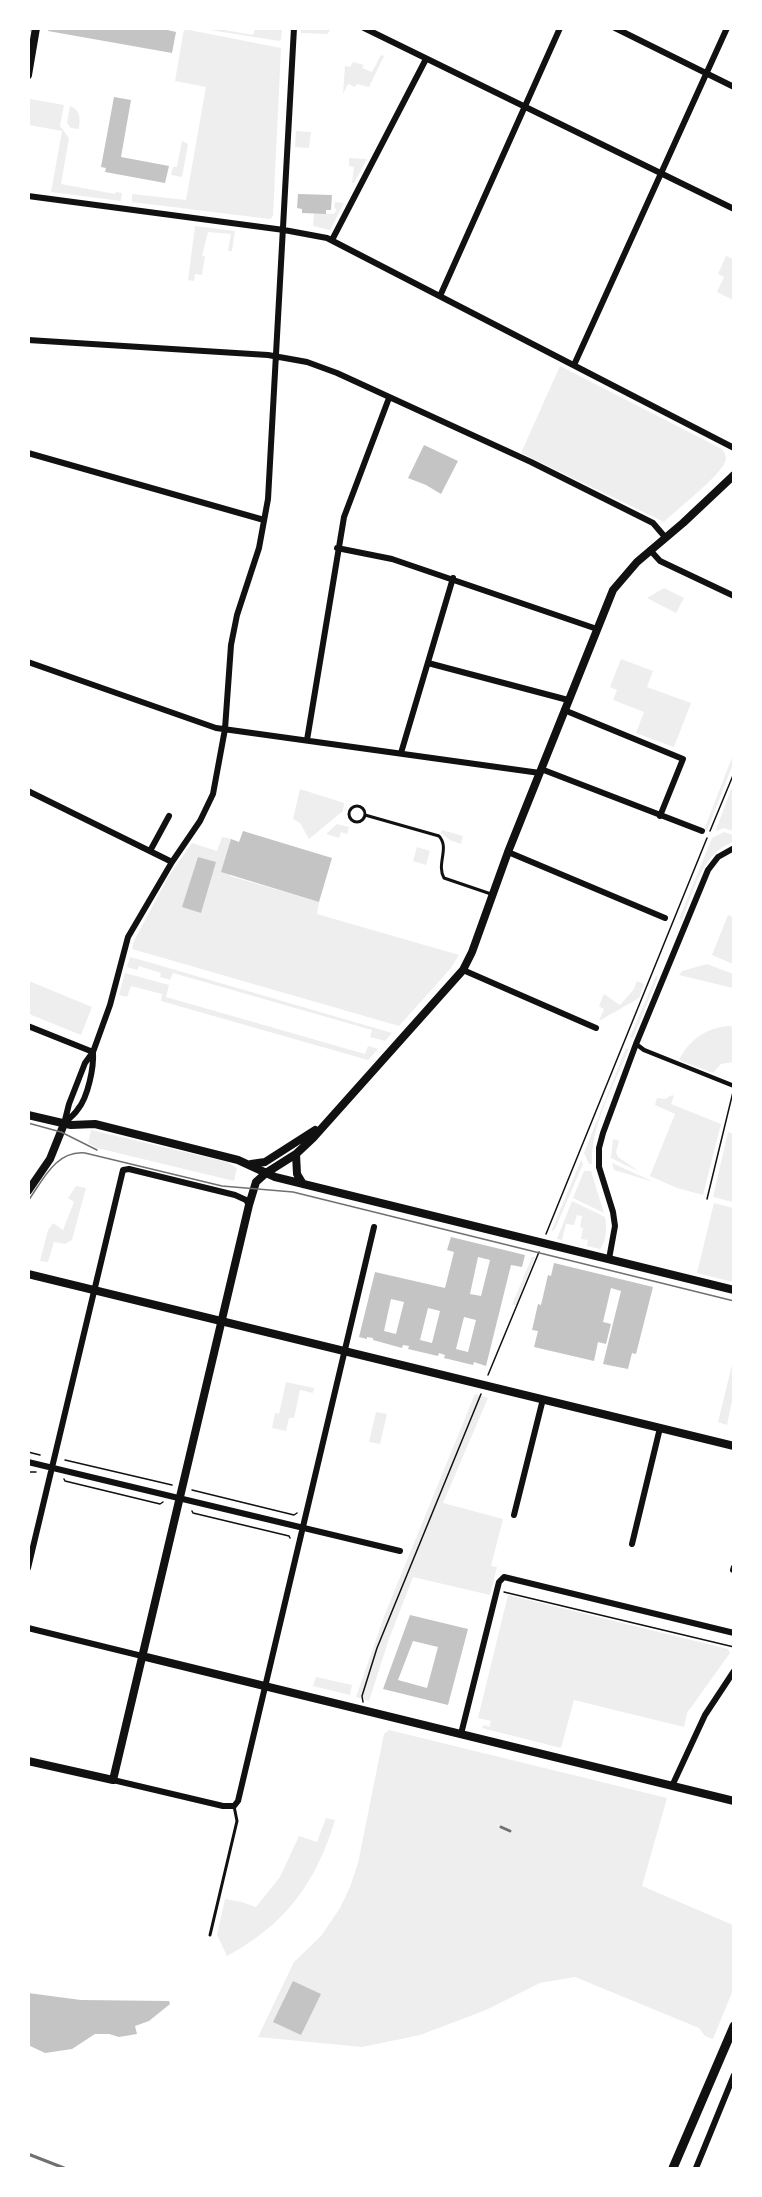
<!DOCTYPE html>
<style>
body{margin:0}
#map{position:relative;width:762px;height:2197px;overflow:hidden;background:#fff;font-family:"Playfair Display",serif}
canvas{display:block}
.frame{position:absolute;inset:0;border:30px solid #fff;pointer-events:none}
</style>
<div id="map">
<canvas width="762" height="2197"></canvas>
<div class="frame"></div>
</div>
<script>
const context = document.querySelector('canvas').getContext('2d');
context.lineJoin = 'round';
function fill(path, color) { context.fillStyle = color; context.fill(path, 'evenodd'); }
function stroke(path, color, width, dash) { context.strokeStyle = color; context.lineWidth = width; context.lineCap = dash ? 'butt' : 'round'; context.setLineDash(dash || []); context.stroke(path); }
const green = new Path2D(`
 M184 29 281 48 273 216 270 219 132 202V194L186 200 206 87 175 81Z
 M204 29H219L253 35 255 29H277L282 30 281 40 279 41Z
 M301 29 330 28 331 29 327 34 301 33Z
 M381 55 384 56 369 87 357 84 355 87 348 84 343 94 345 66 350 67 353 62 364 65 362 68 372 72Z
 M30 99 64 105 60 126 69 138 61 184 115 194 116 192 122 193 121 201 51 192 62 131 29 125Z
 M70 106C81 110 80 119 79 129L71 128 67 123Z
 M296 131 311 132 309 148 295 147Z
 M182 141 188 144 182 177 171 175 173 167H177Z
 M349 158 367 159 354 183H352L354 167 349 166Z
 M335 202 344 203 330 230 313 226 314 213 334 214 337 209 334 208Z
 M195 226 235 231 232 251H228L231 234 208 232 202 256H205L202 275 195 274 194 281 188 280Z
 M726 256 733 259V300L717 292 724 277 718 274Z
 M560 366 722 449C725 453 727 457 725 462 719 477 677 509 664 522L521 453Z
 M664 588 684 598 676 613 647 598Z
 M621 659 653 671 647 687 691 703 674 747 636 733 644 712 613 700 617 690 610 687Z
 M733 755V764L707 831 704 830Z
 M733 784V831L723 828 717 831 716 830Z
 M300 789 344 803 343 811 309 839 300 823 293 819Z
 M337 824 349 827 347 834 341 832 339 838 326 834Z
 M442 830 463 836 461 844 450 840 441 833Z
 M724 832 733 835V842C701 854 694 891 682 920L679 919 712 838Z
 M222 837 231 839 230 876 319 902 317 914 459 955 451 968 399 1026 132 949 134 941 168 877 192 843 217 851Z
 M417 847 430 851 426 865 413 861Z
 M728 915 733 917V964L712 955Z
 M130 957 148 962 392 1033 385 1041 370 1037 372 1030 173 973 170 980 160 977 161 973 139 966 137 970 127 967Z
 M707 964 733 974V988L679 975 682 971Z
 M125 973 169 985 166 997 365 1054 368 1046 378 1049 368 1060 161 1001 162 994 131 986 127 997 119 995Z
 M656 976 658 977 633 1038 630 1037Z
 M29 981 92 1007 81 1035 29 1014Z
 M637 981 644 984 639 998 599 1021 604 1009 599 1006 604 994 620 1005 634 989Z
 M728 1026 733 1027V1062L721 1064 713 1073 679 1060C689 1040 706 1028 728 1026Z
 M626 1048 629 1049C615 1083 590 1126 592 1164H589L584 1153Z
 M672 1095 674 1096 671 1104 721 1124 703 1195 677 1188 650 1176 675 1114 655 1105 657 1098 665 1099Z
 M91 1130 227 1162 237 1168 234 1181 97 1148 88 1143Z
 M728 1132 733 1134V1202L713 1197Z
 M613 1139 619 1141 616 1152 618 1157 640 1172 611 1158Z
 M581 1160 583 1164 555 1229 551 1232Z
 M612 1163 654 1182 614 1170Z
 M584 1171H591L604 1213 573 1198Z
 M76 1186 86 1188 72 1240 65 1244 54 1242 48 1262 40 1261 48 1230 53 1223 63 1230 74 1202 68 1198Z
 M572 1201 605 1217C607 1227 607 1240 600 1249L587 1246 588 1240 581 1239 583 1228 580 1227 582 1216 577 1215 574 1225 566 1224 562 1240 557 1239Z
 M714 1203 733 1208V1282L697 1273Z
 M532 1257H535L516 1305H512Z
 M733 1361V1396L727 1425 718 1422Z
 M286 1382 314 1388 313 1393 300 1390 294 1418H289L286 1431 272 1428 275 1413 279 1414Z
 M475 1394 488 1398 443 1503 503 1519 491 1566 497 1567 490 1595 413 1577 389 1639 369 1701 356 1697 385 1614Z
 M376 1412 387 1414 380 1444 369 1442Z
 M508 1595 728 1649 730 1653 687 1713 684 1727 574 1700 561 1748 482 1728 484 1725 489 1727 491 1721 478 1718Z
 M316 1677 352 1685 350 1695 313 1686Z
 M389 1730 667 1798 642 1886 733 1925V1990L713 2039 705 2036 699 2028 575 1977 540 1983 486 2010 420 2035 362 2047 258 2037 294 1962 321 1936 340 1908 350 1887 358 1863 384 1734Z
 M326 1818 335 1820C316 1883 285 1925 227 1956L217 1935 225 1899 242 1902 256 1907 280 1877 299 1836 317 1842Z`);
const building = new Path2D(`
 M49 28H159L176 32 172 53 48 31Z
 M114 97 131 100 121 157 169 166 165 183 105 172 106 168 101 167Z
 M298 194 332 195 331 210H326V214L302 213V209L297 208Z
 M424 445 458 461 441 494 426 485 408 478Z
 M243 831 332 858 319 902 221 872 231 839 239 842Z
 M198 857 216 862 201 913 182 907Z
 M451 1237 525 1255 522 1267 511 1265 486 1366 474 1362 473 1365 444 1358 445 1355 439 1353 438 1356 408 1349 409 1346 403 1345 402 1348 373 1340V1338L367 1337V1339L359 1337 375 1272 445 1288 454 1252 447 1250ZM478 1257 490 1260 481 1296 470 1294ZM391 1299 404 1302 396 1334 384 1331ZM428 1308 440 1311 432 1343 420 1340ZM464 1317 476 1320 468 1352 456 1349Z
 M554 1263 653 1287 636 1354 632 1353 628 1369 603 1364 621 1291 611 1288 603 1322 611 1324 606 1344 598 1342 594 1361 534 1347 538 1331 532 1330 538 1304 541 1305 548 1275 551 1276Z
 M410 1615 468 1629 448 1705 383 1689ZM413 1641 438 1647 427 1688 398 1680Z
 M293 1981 321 1994 301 2035 273 2022Z
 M28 1993 81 2000 169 2001 170 2004 149 2021 135 2026 137 2034 119 2037 109 2034H95L72 2049 45 2053 28 2045Z`);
const path = new Path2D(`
 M710 831 734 773
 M707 1199 733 1092
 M546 1234 707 838
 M488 1375 539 1252
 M28 1452 40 1455
 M65 1460 172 1485
 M28 1472H36
 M64 1479 65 1481 160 1504 163 1502
 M192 1490 294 1515 297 1513
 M192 1511 193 1513 289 1536 290 1538
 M504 1592 734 1647
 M363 1702 362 1696 377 1648 481 1394`);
const service = new Path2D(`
 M349 814a8 8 0 1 1 16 0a8 8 0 1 1-16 0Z
 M365 815 439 836C450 848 436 864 444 878L491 894
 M210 1935 237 1821 234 1806`);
const pedestrian = new Path2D(`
 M636 1044 644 1050 734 1086`);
const minor = new Path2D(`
 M364 28 734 209
 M615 28 734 87
 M28 196 284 230 327 238 734 448
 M332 240 426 59
 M440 296 560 28
 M28 340 268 355 307 362 337 373 531 462 653 523 665 537
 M574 365 727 28
 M28 453 264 520
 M337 548 392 559 597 629
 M650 550 660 561 734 596
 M28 662 216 728 540 773
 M428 663 568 700
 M564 710 683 759 660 816
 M307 740 344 517 389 398
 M401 753 453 578
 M541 769 702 831
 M28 791 172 862
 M150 851 169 816
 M508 852 665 918
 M463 970 596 1028
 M28 1026 93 1052
 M64 1123C69 1119 75 1114 78 1109 88 1097 94 1067 93 1052
 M64 1124 69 1104 85 1063 93 1052 110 1005 128 937 172 862 200 821 213 794 225 729 231 645 237 615 259 548 268 499 294 28
 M609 1259 615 1226 613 1212 599 1167V1148L603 1133 636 1044 708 870 718 857 734 848
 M28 1462 400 1551
 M514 1515 543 1399
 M632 1544 660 1428
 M28 1568 123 1170 129 1169 235 1195 246 1200 249 1205
 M733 1570 734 1567
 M28 1628 142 1656
 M461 1734 499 1582 504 1577 734 1633
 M113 1780 223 1806H234L238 1801 374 1227
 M672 1786 705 1715 734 1671
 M696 2168 734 2075`);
const tertiary = new Path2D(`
 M142 1656 734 1801
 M28 1761 113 1780 249 1205 256 1182 266 1173`);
const secondary = new Path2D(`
 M28 75 36 28
 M28 1115 71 1125 95 1124 238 1160 275 1177 734 1290
 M296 1154 297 1174 303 1184
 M251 1164 265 1162 315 1130
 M266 1173 296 1154 313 1138 463 970 472 952 508 852 613 590 637 562 683 523 734 475
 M28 1191 50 1159 64 1124
 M28 1274 734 1446`);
const primary = new Path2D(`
 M673 2168 734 2026`);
const tram = new Path2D(`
 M28 39 30 28
 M28 1123 61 1132 97 1150
 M28 1201C43 1180 56 1150 85 1153L222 1186 293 1192 734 1301`);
const rail = new Path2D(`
 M501 1827 510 1831
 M28 2154 64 2168`);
fill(green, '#eee');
fill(building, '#c4c4c4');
stroke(path, '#111', 1.5);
stroke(service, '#111', 3);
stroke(pedestrian, '#111', 4.5);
stroke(minor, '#111', 6);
stroke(tertiary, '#111', 8);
stroke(secondary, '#111', 8);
stroke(primary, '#111', 9);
stroke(tram, '#707070', 1.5);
stroke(rail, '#707070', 3);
</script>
